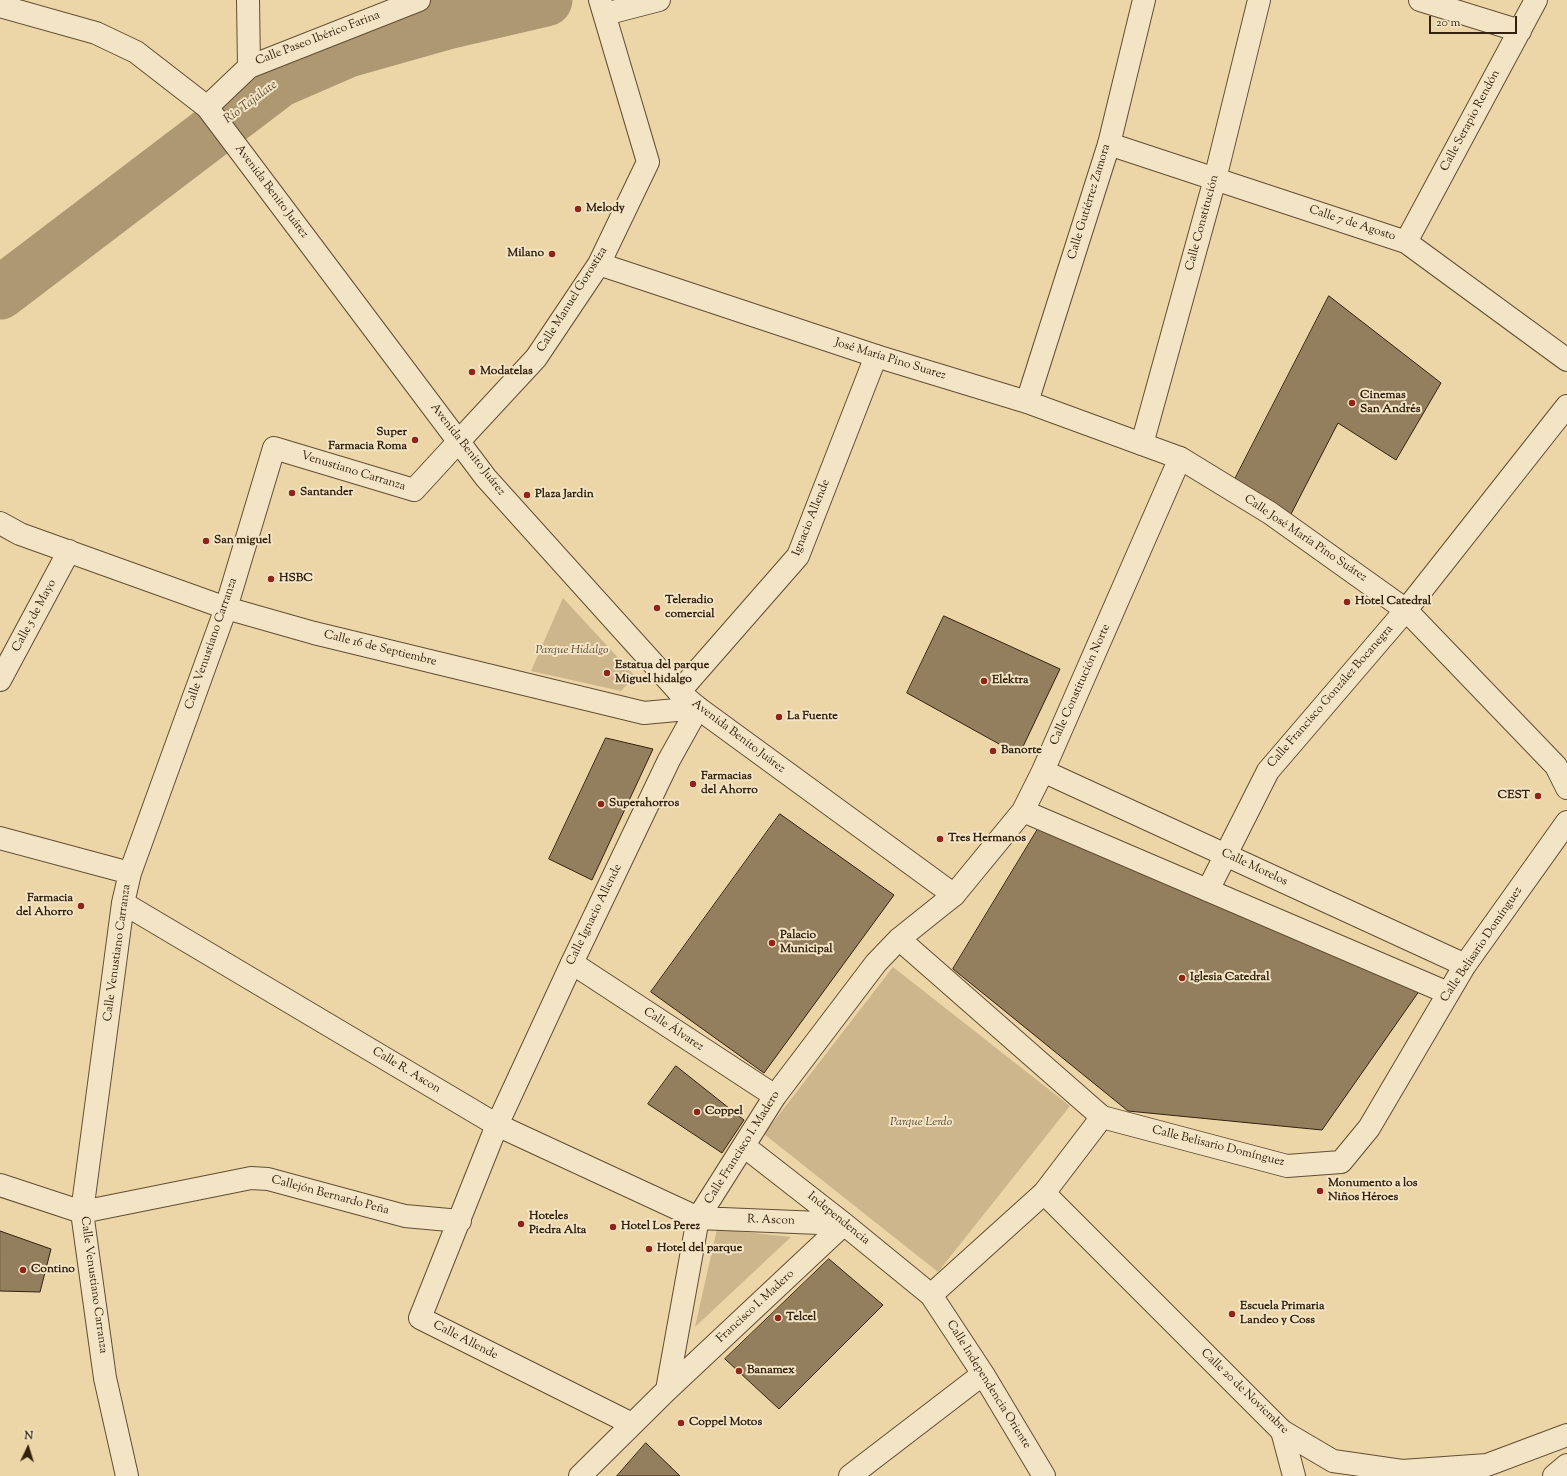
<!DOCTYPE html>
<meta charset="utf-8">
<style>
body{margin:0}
#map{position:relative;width:1567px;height:1476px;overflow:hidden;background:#ecd5a6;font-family:"Sorts Mill Goudy",serif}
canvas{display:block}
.north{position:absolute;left:8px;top:1428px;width:40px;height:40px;-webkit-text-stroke:3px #f3e4c5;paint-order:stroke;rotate:4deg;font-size:11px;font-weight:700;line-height:16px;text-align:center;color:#33210e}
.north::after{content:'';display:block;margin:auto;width:14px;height:18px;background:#33210e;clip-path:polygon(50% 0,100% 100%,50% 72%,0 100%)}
.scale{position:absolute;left:1429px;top:16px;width:88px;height:18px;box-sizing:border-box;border:2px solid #33210e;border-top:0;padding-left:5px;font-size:12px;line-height:14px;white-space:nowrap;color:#33210e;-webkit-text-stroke:3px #f3e4c5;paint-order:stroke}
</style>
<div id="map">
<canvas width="1567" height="1476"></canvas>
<div class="north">N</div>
<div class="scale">20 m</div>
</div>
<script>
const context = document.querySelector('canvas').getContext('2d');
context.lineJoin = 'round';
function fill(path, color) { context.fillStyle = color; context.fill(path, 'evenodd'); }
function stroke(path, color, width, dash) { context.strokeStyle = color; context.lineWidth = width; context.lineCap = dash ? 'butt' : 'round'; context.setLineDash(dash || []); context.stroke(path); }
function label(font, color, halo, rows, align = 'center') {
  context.font = font + ' "Sorts Mill Goudy",serif'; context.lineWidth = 4; context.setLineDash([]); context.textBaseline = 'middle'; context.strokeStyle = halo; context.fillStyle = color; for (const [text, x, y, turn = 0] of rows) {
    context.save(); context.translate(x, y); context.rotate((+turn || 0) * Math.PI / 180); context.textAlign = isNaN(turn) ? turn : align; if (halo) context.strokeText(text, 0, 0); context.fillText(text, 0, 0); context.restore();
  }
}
const green = new Path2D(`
 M563 598 635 676 621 691 531 671Z
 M893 967 1070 1106 938 1272 764 1134Z
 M717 1229 791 1237 695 1327Z`);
const river = new Path2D(`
 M0 293 279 81 348 51 447 23 546 0`);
const building = new Path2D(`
 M1329 296 1441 383 1396 460 1338 423 1290 516 1235 479Z
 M944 616 1060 669 1019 755 907 693Z
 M606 738 653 749 592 880 549 859Z
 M780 814 894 895 764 1073 651 992Z
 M1041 824 1422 987 1322 1130 1128 1111 953 969Z
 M676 1066 744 1120 722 1153 648 1104Z
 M0 1231 51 1249 40 1292 0 1291Z
 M829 1259 883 1305 779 1409 725 1359Z
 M646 1443 680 1476H617Z`);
const pedestrian = new Path2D(`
 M1142 444 1215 179
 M572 963 775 1096
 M1282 1431 1294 1476`);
const minor = new Path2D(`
 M248 0 249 67
 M1420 0 1520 31
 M605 14 659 0
 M207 107 249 67 419 0
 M1109 144 1406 242 1567 360
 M1215 179 1259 0
 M1406 242 1536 0
 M0 523 20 534 226 608 314 633 644 713 698 708
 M0 680 69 551
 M679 692 798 556 876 356
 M1043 771 1465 965
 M1023 811 1448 993
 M0 838 130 873
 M123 903 497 1125 698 1218 844 1224
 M899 939 1102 1117 1044 1193 931 1295
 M744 1146 844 1224 931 1295 983 1374 1044 1476
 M0 1185 82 1212 251 1178 268 1179 405 1216 460 1221
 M667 1390 698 1218 775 1096 876 963 899 939 954 895 1023 811 1043 771 1180 458
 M632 1424 420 1318 497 1125 572 963 669 760 698 708
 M127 1476 105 1378 82 1212 123 903 130 873 226 608 274 448 414 490 459 441
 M580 1476 667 1390 844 1224
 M850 1476 983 1374`);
const tertiary = new Path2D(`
 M0 6 96 33 136 52 207 107 486 478 679 692 698 708 954 895
 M599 264 876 356 1027 402 1180 458 1270 513 1406 610 1556 766 1567 788
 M1027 402 1109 144 1144 0
 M459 441 536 358 599 264 648 162 600 0
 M1208 890 1268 771 1406 610 1567 406
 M1102 1117 1287 1166 1341 1162 1369 1128 1465 965 1567 822
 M1044 1193 1282 1431 1333 1461 1402 1471 1487 1465 1567 1435
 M1554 1476 1567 1465`);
const markers = [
 [578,209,4,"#8f2418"],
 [552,254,4,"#8f2418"],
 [472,372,4,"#8f2418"],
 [1352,403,4,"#8f2418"],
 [415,440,4,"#8f2418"],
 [292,493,4,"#8f2418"],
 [527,495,4,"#8f2418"],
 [206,541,4,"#8f2418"],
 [271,579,4,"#8f2418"],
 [1347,602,4,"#8f2418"],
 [657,608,4,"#8f2418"],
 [607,673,4,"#8f2418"],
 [984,681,4,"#8f2418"],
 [779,717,4,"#8f2418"],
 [993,751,4,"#8f2418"],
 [693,784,4,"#8f2418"],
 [1538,796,4,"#8f2418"],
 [601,804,4,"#8f2418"],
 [940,839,4,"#8f2418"],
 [81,906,4,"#8f2418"],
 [772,943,4,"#8f2418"],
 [1182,978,4,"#8f2418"],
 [697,1112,4,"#8f2418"],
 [1320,1191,4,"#8f2418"],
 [521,1224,4,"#8f2418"],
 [613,1227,4,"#8f2418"],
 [649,1249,4,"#8f2418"],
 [23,1270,4,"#8f2418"],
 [1232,1314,4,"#8f2418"],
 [778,1318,4,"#8f2418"],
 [739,1371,4,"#8f2418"],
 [681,1423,4,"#8f2418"]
];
const streetNames = [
 ["Calle Paseo Ibérico Farina",318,39,-21],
 ["Calle Serapio Rendón",1471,121,-62],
 ["Avenida Benito Juárez",271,192,53],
 ["Calle Gutiérrez Zamora",1090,202,-73],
 ["Calle Constitución",1203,223,-75],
 ["Calle 7 de Agosto",1352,224,18],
 ["Calle Manuel Gorostiza",573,300,-58],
 ["José María Pino Suarez",890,360,17],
 ["Avenida Benito Juárez",467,450,52],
 ["Venustiano Carranza",353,472,17],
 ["Ignacio Allende",812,518,-68],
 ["Calle José María Pino Suárez",1305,539,34],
 ["Calle 5 de Mayo",35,616,-62],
 ["Calle Venustiano Carranza",212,644,-71],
 ["Calle 16 de Septiembre",380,649,14],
 ["Calle Constitución Norte",1081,685,-66],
 ["Calle Francisco González Bocanegra",1331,697,-49],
 ["Avenida Benito Juárez",738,737,37],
 ["Calle Morelos",1254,868,25],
 ["Calle Ignacio Allende",595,915,-64],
 ["Calle Belisario Domínguez",1482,945,-56],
 ["Calle Venustiano Carranza",118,953,-82],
 ["Calle Álvarez",673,1030,33],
 ["Calle R. Ascon",406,1071,31],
 ["Calle Belisario Domínguez",1218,1147,14],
 ["Calle Francisco I. Madero",743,1148,-58],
 ["Callejón Bernardo Peña",330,1196,15],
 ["Independencia",838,1219,39],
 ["R. Ascon",771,1221,2],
 ["Calle Venustiano Carranza",93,1285,82],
 ["Francisco I. Madero",756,1307,-43],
 ["Calle Allende",465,1341,27],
 ["Calle Independencia Oriente",988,1385,58],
 ["Calle 20 de Noviembre",1244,1392,44]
];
const poiNames = [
 ["Melody",586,209],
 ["Milano",544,254,"right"],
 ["Modatelas",480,372],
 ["Cinemas",1360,396],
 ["San Andrés",1360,410],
 ["Super",407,433,"right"],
 ["Farmacia Roma",407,447,"right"],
 ["Santander",300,493],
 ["Plaza Jardin",535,495],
 ["San miguel",214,541],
 ["HSBC",279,579],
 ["Teleradio",665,601],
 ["comercial",665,615],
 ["Hotel Catedral",1355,602],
 ["Estatua del parque",615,666],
 ["Miguel hidalgo",615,680],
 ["Elektra",992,681],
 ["La Fuente",787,717],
 ["Banorte",1001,751],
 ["Farmacias",701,777],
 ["del Ahorro",701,791],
 ["CEST",1530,796,"right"],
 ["Superahorros",609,804],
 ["Tres Hermanos",948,839],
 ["Farmacia",73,899,"right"],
 ["del Ahorro",73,913,"right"],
 ["Palacio",780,936],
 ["Municipal",780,950],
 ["Iglesia Catedral",1190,978],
 ["Coppel",705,1112],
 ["Monumento a los",1328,1184],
 ["Niños Héroes",1328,1198],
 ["Hoteles",529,1217],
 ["Piedra Alta",529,1231],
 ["Hotel Los Perez",621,1227],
 ["Hotel del parque",657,1249],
 ["Contino",31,1270],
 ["Escuela Primaria",1240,1307],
 ["Landeo y Coss",1240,1321],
 ["Telcel",786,1318],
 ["Banamex",747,1371],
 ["Coppel Motos",689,1423]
];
const parkNames = [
 ["Parque Hidalgo",572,651],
 ["Parque Lerdo",921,1123]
];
const waterNames = [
 ["Río Tajalate",251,103,-37]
];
fill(green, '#cdb68c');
stroke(river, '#ad9872', 53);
fill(building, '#937f5d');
stroke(building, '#33210e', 1);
stroke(pedestrian, '#614e34', 24);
stroke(minor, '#614e34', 24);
stroke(tertiary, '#614e34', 24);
stroke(pedestrian, '#f3e4c5', 22);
stroke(minor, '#f3e4c5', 22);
stroke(tertiary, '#f3e4c5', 22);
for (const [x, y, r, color] of markers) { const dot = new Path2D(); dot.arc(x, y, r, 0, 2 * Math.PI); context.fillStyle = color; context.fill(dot); stroke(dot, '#f3e4c5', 1.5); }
label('12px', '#33210e', '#f3e4c5', streetNames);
label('bold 12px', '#33210e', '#f3e4c5', poiNames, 'left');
label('italic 12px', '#5a462e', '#f3e4c5', parkNames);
label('italic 13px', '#5e4b31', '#f3e4c5', waterNames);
</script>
